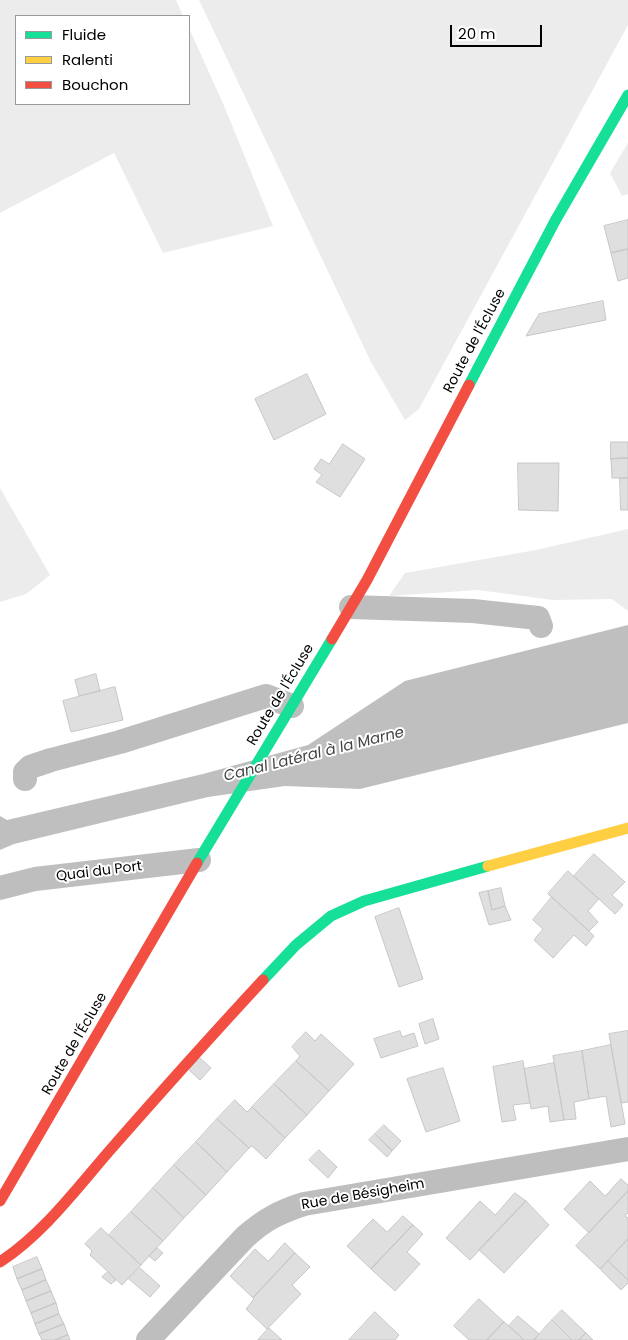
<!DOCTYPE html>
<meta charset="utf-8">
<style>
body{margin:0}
#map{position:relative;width:628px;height:1340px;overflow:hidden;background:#fff;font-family:Poppins,sans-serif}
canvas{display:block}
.legend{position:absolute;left:15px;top:15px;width:175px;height:90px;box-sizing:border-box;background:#fff;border:1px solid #999;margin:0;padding:6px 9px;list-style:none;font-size:15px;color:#000}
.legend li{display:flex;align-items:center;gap:10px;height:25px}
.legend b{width:25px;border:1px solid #999}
.scale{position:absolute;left:450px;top:25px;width:92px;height:22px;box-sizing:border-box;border:2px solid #000;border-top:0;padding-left:6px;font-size:15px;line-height:18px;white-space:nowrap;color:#000;-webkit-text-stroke:4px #fff;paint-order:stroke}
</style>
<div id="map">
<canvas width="628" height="1340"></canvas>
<ul class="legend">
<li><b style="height:6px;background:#16e098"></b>Fluide</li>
<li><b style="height:6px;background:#ffcf43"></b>Ralenti</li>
<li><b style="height:6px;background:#f24e42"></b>Bouchon</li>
</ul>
<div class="scale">20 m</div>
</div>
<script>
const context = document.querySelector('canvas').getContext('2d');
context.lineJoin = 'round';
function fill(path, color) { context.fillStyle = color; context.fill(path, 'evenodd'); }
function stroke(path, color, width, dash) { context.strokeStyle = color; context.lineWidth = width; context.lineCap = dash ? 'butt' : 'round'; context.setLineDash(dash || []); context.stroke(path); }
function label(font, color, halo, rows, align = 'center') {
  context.font = font + ' Poppins,sans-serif'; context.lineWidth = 4; context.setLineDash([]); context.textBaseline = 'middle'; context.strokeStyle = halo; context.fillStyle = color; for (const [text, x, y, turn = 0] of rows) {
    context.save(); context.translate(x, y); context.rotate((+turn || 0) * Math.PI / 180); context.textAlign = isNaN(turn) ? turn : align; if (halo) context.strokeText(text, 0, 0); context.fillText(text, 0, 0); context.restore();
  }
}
const green = new Path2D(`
 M0 0H176L183 16H16V104H189V28L225 108 273 226 163 253 114 153 0 213Z
 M199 0H628V25L419 409 405 420 371 362Z
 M628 143V194L622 196 610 173Z
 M0 488 50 575 26 594 0 602Z
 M628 529V611L612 599 553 600 478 590 389 596 405 573 536 550Z`);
const water = new Path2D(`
 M628 625V723L360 789 285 786 208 797 14 844 0 850V816L7 820 203 774 308 745 405 681Z`);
const building = new Path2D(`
 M628 220V249L611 253 604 226Z
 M628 249V278L618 281 611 253Z
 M603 301 606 320 526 336 539 314Z
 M307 374 326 414 274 440 255 399Z
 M611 442H628V458L611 459Z
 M343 444 365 459 340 497 316 482 322 475 314 469 321 459 329 464Z
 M628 458V478H612L611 459Z
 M518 463H559L558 511 519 510Z
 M620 478H628V510H621Z
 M96 674 100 691 79 696 75 680Z
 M115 687 123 720 71 732 63 701Z
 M594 854 625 882 612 895 623 905 615 914 574 876Z
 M568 871 599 899 588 911 598 922 589 931 548 894Z
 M501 888 505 906 492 910 488 891Z
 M488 891 492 910 505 906 511 920 489 925 479 893Z
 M552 897 594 936 586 946 574 935 553 958 534 940 543 929 533 920Z
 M399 908 423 979 399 987 375 917Z
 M433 1019 439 1039 425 1044 419 1024Z
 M400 1031 402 1037 414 1033 418 1046 381 1058 374 1039Z
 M628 1031V1102L621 1103 609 1034Z
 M306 1032 315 1041 321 1034 354 1064 329 1091 296 1061 300 1056 292 1047Z
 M611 1045 625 1124 611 1127 606 1096 589 1099 582 1051Z
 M582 1051 589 1099 574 1102 576 1119 564 1120 553 1056Z
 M200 1058 211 1068 200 1080 189 1070Z
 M296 1061 329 1091 307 1115 274 1084Z
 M523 1061 530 1103 513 1105 516 1120 502 1122 493 1067Z
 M554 1063 564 1120 550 1122 548 1106 531 1109 524 1069Z
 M443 1068 460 1121 426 1132 407 1079Z
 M274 1084 307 1115 285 1138 252 1107Z
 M235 1100 247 1112 252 1107 285 1138 266 1159 252 1146 249 1148 217 1119Z
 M217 1119 249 1148 227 1172 196 1142Z
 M384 1125 401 1141 392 1151 375 1134Z
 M375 1134 391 1149 392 1151 387 1157 369 1140Z
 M196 1142 227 1172 206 1195 174 1165Z
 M319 1150 337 1167 328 1178 309 1160Z
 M174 1165 206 1195 184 1218 153 1188Z
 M621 1179 628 1185V1191L589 1233 564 1209 590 1181 605 1196Z
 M153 1188 184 1218 163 1241 131 1212Z
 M628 1191V1213L625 1216 628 1218V1239L600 1269 576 1246Z
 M515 1193 526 1201 470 1260 446 1238 480 1201 495 1215Z
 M526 1201 549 1225 504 1273 479 1250Z
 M131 1212 163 1241 141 1265 109 1235Z
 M403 1216 413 1225 371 1269 347 1246 373 1219 387 1232Z
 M413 1225 423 1234 407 1252 420 1264 395 1291 371 1269Z
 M101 1228 141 1265 122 1285 90 1255 92 1251 85 1244Z
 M628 1239V1280L608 1261Z
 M285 1243 295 1253 253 1298 230 1276 255 1249 268 1261Z
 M157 1248 163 1253 155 1261 149 1256Z
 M295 1253 310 1267 292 1285 301 1294 267 1329 246 1309 254 1299 253 1298Z
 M37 1257 42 1269 17 1279 13 1267Z
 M608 1261 628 1280V1283L621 1290 601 1270Z
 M140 1268 160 1286 150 1297 129 1279Z
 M42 1269 46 1280 22 1290 17 1279Z
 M108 1272 116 1280 111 1284 102 1277Z
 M46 1280 51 1291 26 1301 22 1290Z
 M51 1291 56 1303 31 1313 26 1301Z
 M479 1299 504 1322 487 1340H469L454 1326Z
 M56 1303 59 1314 35 1324 31 1313Z
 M562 1310 586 1333 579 1340H572L552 1320Z
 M375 1312 399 1335 395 1340H349Z
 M59 1314 64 1324 39 1334 35 1324Z
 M518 1316 539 1334 534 1340H524L509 1326Z
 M552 1320 572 1340H534Z
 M504 1322 509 1326 524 1340H487Z
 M64 1324 68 1335 55 1340H42L39 1334Z
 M269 1328 282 1340H258Z
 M586 1333 593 1340H579Z
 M68 1335 70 1340H55Z`);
const street = new Path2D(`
 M351 607 473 611 538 618 541 626
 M25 779V772L30 767 51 760 120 742 266 696 292 706
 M0 888 35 879 199 860
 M148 1340 245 1237C264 1220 279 1212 304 1204L628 1149`);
const fast = new Path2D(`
 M469 385 555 221 628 95
 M197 863 332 639
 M263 980 296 945 331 916 364 901 488 866`);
const slow = new Path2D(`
 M488 866 628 828`);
const jam = new Path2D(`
 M332 639 367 580 469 385
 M0 1201 197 863
 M0 1262C44 1233 77 1188 111 1149 161 1092 212 1035 263 980`);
const streetNames = [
 ["Route de l'Écluse",475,341,-62],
 ["Route de l'Écluse",281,695,-59],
 ["Quai du Port",99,872,-7],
 ["Route de l'Écluse",75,1044,-60],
 ["Rue de Bésigheim",363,1195,-10]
];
const waterNames = [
 ["Canal Latéral à la Marne",314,755,-14]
];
fill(green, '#ececec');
fill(water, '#bfbfbf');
fill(building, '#dfdfdf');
stroke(building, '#c7c7c7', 1);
stroke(street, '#bebebe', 24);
stroke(fast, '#16e098', 11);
stroke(slow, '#ffcf43', 11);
stroke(jam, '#f24e42', 11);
label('14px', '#000', '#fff', streetNames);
label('italic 15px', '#444', '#fff', waterNames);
</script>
